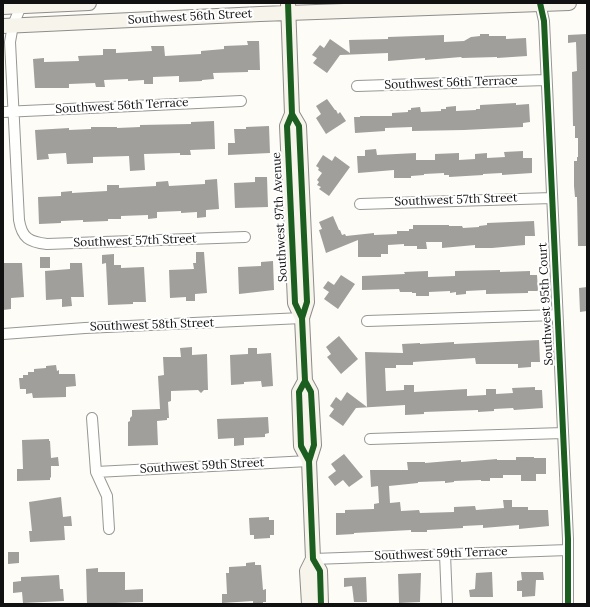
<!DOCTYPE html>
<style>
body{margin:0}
#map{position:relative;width:590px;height:607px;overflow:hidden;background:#fdfcf7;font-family:Lora,serif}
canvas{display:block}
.frame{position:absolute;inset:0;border:4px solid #111;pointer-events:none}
</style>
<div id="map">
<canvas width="590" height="607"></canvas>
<div class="frame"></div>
</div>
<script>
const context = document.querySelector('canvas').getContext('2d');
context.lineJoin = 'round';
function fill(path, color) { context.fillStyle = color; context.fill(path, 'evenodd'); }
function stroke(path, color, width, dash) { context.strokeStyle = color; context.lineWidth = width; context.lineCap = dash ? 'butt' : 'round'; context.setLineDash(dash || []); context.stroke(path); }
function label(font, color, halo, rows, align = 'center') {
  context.font = font + ' Lora,serif'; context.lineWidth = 4; context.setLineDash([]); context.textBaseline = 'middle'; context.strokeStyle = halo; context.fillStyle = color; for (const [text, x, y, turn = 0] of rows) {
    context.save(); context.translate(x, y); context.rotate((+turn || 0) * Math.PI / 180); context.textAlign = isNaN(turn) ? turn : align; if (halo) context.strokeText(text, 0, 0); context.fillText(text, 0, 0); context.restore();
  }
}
const building = new Path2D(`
 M480 34H489V36H506V39L526 38 527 56 497 58V57L462 58 461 57 425 60V58L388 61V53L340 55 327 73 313 63 317 58 312 55 320 45 324 48 330 39 350 53 349 40 388 39V37L444 35V42L464 41 471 37 480 36Z
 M587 34V246H578L577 197H575L574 186V161H577V157H578V138H575V126H573L572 72 577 71 576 42 568 43V35Z
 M247 41H259L260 70H248V72L213 73 214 79 202 80V81L179 82V76L153 77V84H144V80L128 81V79L104 80 105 87H96L95 83 69 84V88H35L33 59 44 58V62L79 61 78 56 103 55V49H116V53L152 51 151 46H164L165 56 201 54V51L224 49V46L248 45Z
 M327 99 335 110H336L338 114 340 112 346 121 326 134 316 118 321 114 316 106Z
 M516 103V105L529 104 530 122 523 123V127L464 130 412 131V127L385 128V131L355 133 354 117H360V116H392V113L408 112V110H411V108L420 107 421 112 441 111V109H446V107L456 106V111L476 110V109H480V105Z
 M214 121 215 149 190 150 191 155H180V153L144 154 145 170 130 171 129 156 93 157V163L67 164 66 153 48 154 49 159 37 160 35 130 69 128V130L91 129V127H117V128L140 127V125L191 124V122Z
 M269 126 270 153 228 155V143H235L234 129H246V127Z
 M376 149 377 155 416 153V160H435V154L459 153V160L475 159V154L487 153V158L505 157 504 152 523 151V158H532V173L502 175V173L483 174V175L449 177V175H444V173L424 174V175L411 176V178H394V170L358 173 357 156H365V150Z
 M323 155 332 161 335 156 350 167 329 196 319 189 321 187 317 185 319 182 317 180 322 173 318 170 319 168 316 166Z
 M255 177H267L268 207 235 208 234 183 255 182Z
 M217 179 219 209 206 210V217L197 218V212L181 213V211L157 212V218L148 219V215L121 216V219H108V221L83 222V220L61 221V223L39 224 38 197 61 196V192L72 191V193L107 191V185H119V188L156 186V182L168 181 169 186 205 184V180Z
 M333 216 339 230H340L342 235 345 234 346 236 374 233V235L397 234V231H409V229H413V225H449V226H462L463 228 479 227V226L487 225V223L534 221 535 236H525V245L492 248H475V245L442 248V242H426L427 249H417V246H404V244L388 245V254H381V257H358V240L326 253 319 230 322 229 319 222Z
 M196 252H204L207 293 195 294V301H186V297L170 298 169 270 194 269 193 263H196Z
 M114 254V265H121V268L144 267 146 302H133V304L108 305 106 263 102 264V255Z
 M40 257H50V268H40Z
 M273 261 274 290 239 294 238 267 261 266V262Z
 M3 263H22L24 297 11 298V309L3 310Z
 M70 263H82L84 297H71L72 306 62 307V299L46 300 45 271 70 269Z
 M500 270V272L530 271V275H537L538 291H528V293L486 294V290L466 291V294L456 295V292L450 293V291L429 292V296H416V293H412V292H400L399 289 362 290V276L405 274 404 272 428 271V277L455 276V271Z
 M341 275 355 284 338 309 324 299 329 292 323 288 328 281 334 285Z
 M587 287V311L580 312 579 288Z
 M339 336 358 359 341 374 327 357 331 354 326 347Z
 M539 340 540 362H531V367L518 368V364H476L475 358 413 362V365H396V368H385L386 391 404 390V385H414V392L467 389V396L486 395V389H496V394L513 393 512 388 535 387V390H542L543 408 514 410 513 408 494 409V411L478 412V410L424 412V414L405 415V405L356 408 343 426 329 416 334 409 330 406 336 397 341 401 347 392 367 407 365 352 403 353 402 344 420 343V344L454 342V344Z
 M192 347V355L207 354 208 390H204L201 393 198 390 171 391V401L168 402 169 418H167V420L157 421 158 445 128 446V422L130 421V418L132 416V410L160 409 158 376 164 375 163 357H181L180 348Z
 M248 348H257V354L271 353 273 386 262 387 261 381 244 382V384L231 385 230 355 248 354Z
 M56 365 57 371 59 370V374H75L76 386 66 387V397L33 398 32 393 26 394V389H20L19 378H23V375H28V372H34V369L46 368V366Z
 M268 417 269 433 265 434V437L244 438V445L234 446V438L218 439 217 419Z
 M49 439V441H50L51 458 58 457 59 466H51V477L50 478V480L17 481V469H23L22 440Z
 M344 454 363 477 349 487 343 480 335 486 328 477 336 471 331 464Z
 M516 457H534V458H546V474H536V481H521V475H503V478H490V481H481V480L454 481V482L445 483V481L418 482V483L389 486 390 503 400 502 401 511 419 510 420 513 454 512V507L475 506 476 510 504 508 503 500H512V507H528V510H548L549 526 519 529V525L483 528V525L463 526V528L427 530V532H411V530L354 533V534L336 535V513H345V510L374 509V504L379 503 378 486 371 487 370 470H408L407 462H425V463L461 460V462L497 459V460H516Z
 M61 497 63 517 71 516 72 526H64L65 540 30 542 29 531H32L29 502Z
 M269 517V520H274V535H270V538L254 539V535H250L249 518Z
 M8 552H19V563L8 564Z
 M255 562V565H261L263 590 266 589V602H263V604H253V601L222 603V594H227L226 573H229V567L246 566V563Z
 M98 568V572H125V590L143 589V602L87 604 86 569Z
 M492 572 493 597H470L469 590 475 589 476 573Z
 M521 572H543L544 580H536L535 596 522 597V591H517V581L522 580Z
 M421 573 420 602 399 603 398 574Z
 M59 575 60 589H63L64 601 23 603 22 592 13 593V582L21 581V577Z
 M366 577 367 602H354L352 586 344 587V578Z`);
const street = new Path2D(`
 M21 3V6L13 25 10 42 19 220C22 238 29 242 47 244L245 237
 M540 3 544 21 568 539V604
 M357 86 546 80
 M3 112 241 101
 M360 204 552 198
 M367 321 557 315
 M3 334 85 328 302 318
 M92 418 96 472 107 496 109 529
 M370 439 563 433
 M96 472 309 461
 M445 554 447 604
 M313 559 568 550`);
const secondary = new Path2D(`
 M288 3 292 114 287 126 295 303 302 318
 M3 7 89 3
 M3 26 260 14 569 3
 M292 114 299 126 307 302 302 318 305 381 299 392 301 446 309 461
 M305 381 311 392 314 445 309 461 313 559 320 571 321 604
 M309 604 307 571 313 559`);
const cycleway = new Path2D(`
 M288 3 292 114 287 126 295 303 302 318
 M540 3 544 21 568 539V604
 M292 114 299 126 307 302 302 318 305 381 299 392 301 446 309 461
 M305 381 311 392 314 445 309 461 313 559 320 571 321 604`);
const streetNames = [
 ["Southwest 56th Street",190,17,-3],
 ["Southwest 56th Terrace",451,83,-2],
 ["Southwest 56th Terrace",122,106,-3],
 ["Southwest 57th Street",456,200,-2],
 ["Southwest 97th Avenue",280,217,-93],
 ["Southwest 57th Street",135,241,-2],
 ["Southwest 95th Court",546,304,-93],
 ["Southwest 58th Street",152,325,-2],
 ["Southwest 59th Street",202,466,-3],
 ["Southwest 59th Terrace",441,554,-2]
];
fill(building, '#a19f9c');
stroke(street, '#979795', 12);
stroke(secondary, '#8e8d8b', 16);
stroke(street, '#fffffe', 10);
stroke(secondary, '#f6f4eb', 14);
stroke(cycleway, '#1b5e20', 6);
label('12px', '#111', '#fff', streetNames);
</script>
